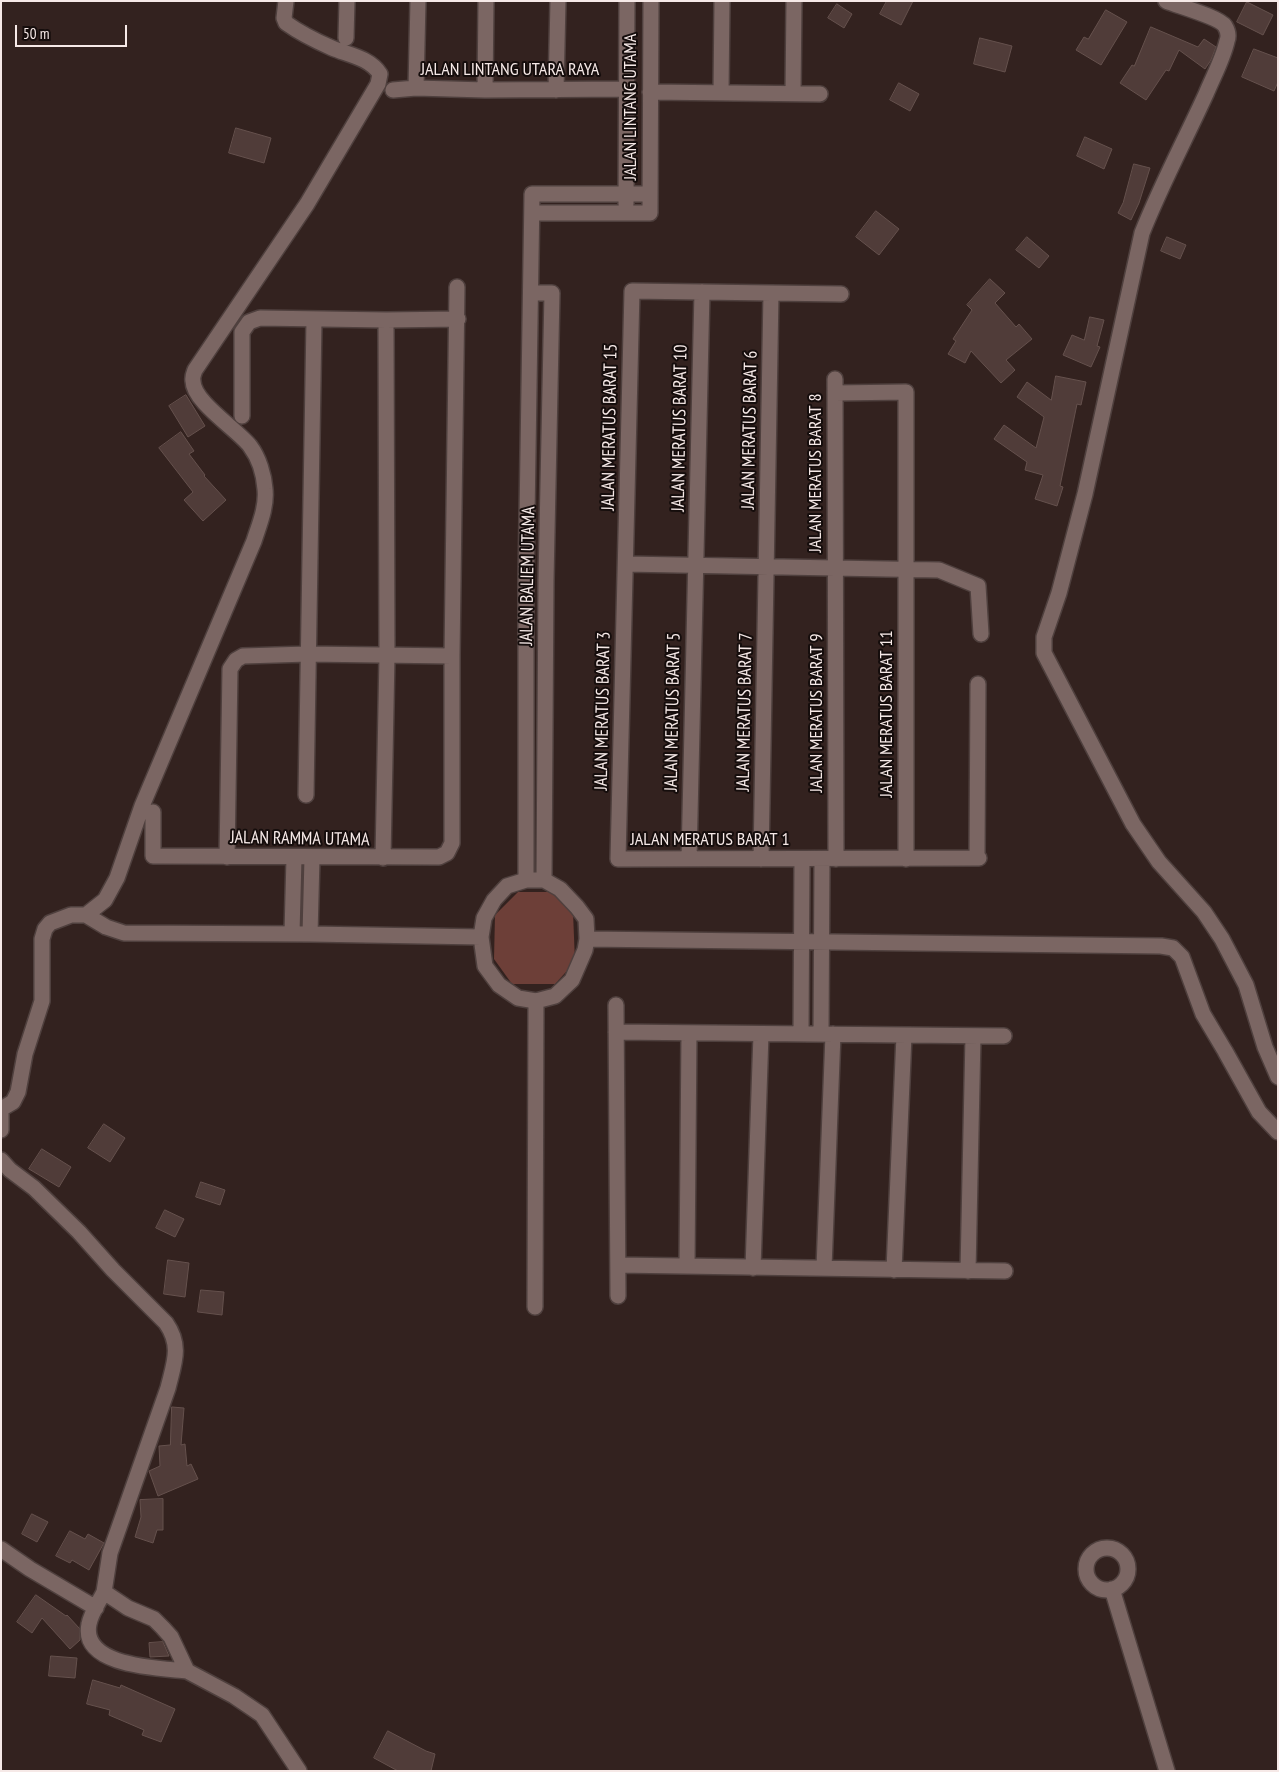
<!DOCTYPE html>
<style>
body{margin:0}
#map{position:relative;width:1279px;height:1772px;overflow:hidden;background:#33221f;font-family:"PT Sans Narrow",sans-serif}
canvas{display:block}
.frame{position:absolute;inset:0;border:2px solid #f6e9e7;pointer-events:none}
.scale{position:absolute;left:15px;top:25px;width:112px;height:22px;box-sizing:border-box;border:2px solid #f6e9e7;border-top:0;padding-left:6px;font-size:15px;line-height:18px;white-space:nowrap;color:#f6e9e7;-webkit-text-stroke:4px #150d0c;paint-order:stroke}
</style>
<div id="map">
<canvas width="1279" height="1772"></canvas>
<div class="frame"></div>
<div class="scale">50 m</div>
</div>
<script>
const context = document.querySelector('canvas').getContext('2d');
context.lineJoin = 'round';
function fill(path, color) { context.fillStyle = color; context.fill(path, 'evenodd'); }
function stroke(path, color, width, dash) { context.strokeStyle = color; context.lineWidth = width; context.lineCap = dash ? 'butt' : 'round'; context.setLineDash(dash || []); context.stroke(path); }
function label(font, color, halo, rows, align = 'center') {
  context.font = font + ' "PT Sans Narrow",sans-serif'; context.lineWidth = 4; context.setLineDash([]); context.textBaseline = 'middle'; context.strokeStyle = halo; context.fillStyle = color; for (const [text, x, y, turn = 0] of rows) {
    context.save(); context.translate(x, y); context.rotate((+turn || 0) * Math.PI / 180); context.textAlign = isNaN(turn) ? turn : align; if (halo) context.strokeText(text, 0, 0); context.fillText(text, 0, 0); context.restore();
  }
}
const green = new Path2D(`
 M518 892H552L573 912 575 962 555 984H512L494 959 495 915Z`);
const building = new Path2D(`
 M887 1H913L901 25 880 14Z
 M1247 2 1273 15 1263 35 1237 22Z
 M837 4 852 14 844 28 828 18Z
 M1106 10 1127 22 1101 65 1076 50 1084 37 1088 39Z
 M1151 27 1198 47 1204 39 1216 47 1211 60 1205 69 1179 50 1169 71 1166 70 1146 100 1120 83 1132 65 1134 66Z
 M980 38 1012 46 1005 72 974 64Z
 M1254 49 1278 58V82L1274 91 1242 77Z
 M899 83 919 94 910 111 890 100Z
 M236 128 271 138 264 163 229 153Z
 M1085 137 1112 149 1104 169 1077 156Z
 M1134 164 1150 168 1139 203 1131 220 1118 213 1123 203Z
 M876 211 899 229 879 255 856 237Z
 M1027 237 1049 256 1039 268 1016 250Z
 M1167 237 1186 245 1180 259 1161 251Z
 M990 279 1005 293 995 303 1016 327 1019 324 1032 339 1006 360 1015 370 1001 383 971 351 965 363 948 354 956 341 953 339 972 310 967 305Z
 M1090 317 1104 320 1097 346 1100 347 1091 367 1063 355 1072 335 1084 340Z
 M1056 376 1086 382 1081 405 1077 404 1060 486 1063 487 1057 506 1035 499 1043 475 1025 470 1027 462 994 439 1004 425 1036 448 1044 417 1017 397 1027 382 1051 400Z
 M186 395 205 426 188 437 169 406Z
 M181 432 194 451 189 454 205 475 204 476 226 500 203 521 184 500 193 492 159 448Z
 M104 1124 125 1138 110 1162 88 1148Z
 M42 1149 71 1167 59 1187 29 1169Z
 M201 1182 225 1190 220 1205 196 1197Z
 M165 1210 184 1219 175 1237 156 1228Z
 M168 1260 189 1263 185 1297 164 1294Z
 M201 1290 224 1292 222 1315 198 1312Z
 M172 1407 184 1408 181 1445 185 1444 187 1466 191 1464 198 1479 158 1496 149 1471 160 1466 159 1446 170 1445Z
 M163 1499V1530H157L153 1543 135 1537 141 1517 140 1500Z
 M32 1514 48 1522 37 1542 22 1534Z
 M70 1531 85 1539 88 1534 104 1543 89 1570 72 1560 70 1563 56 1556Z
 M36 1595 66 1616 67 1615 80 1629V1640L70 1649 42 1618 32 1633 17 1622Z
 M163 1642 169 1656 150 1657 149 1643Z
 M51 1656 77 1658 75 1678 49 1676Z
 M93 1680 120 1688 121 1685 175 1709 161 1742 142 1735 144 1730 109 1715 110 1710 87 1704Z
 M388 1731 426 1751 435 1754 431 1771H398L374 1758Z`);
const street = new Path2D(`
 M1166 1C1178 6 1219 17 1225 26 1228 31 1229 36 1227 41 1223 59 1213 77 1206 94 1185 140 1161 185 1142 233L1085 494 1059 593 1044 637V653L1133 824 1159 862 1204 912 1222 939 1246 985 1265 1047 1278 1077
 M346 38 347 1
 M416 88 418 1
 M393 90 416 88 485 90 627 89
 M485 90 486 1
 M556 90 558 1
 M650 92 820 94
 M721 93 722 1
 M793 93 794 1
 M626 204 627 1
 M532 213H650L651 1
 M531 293H552L546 580 544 880
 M841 294 632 291 618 859 979 858
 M835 379 836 859
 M835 393 906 392V859
 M242 416V332L249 322 260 318 386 320 458 319
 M626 564 939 570 978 586 981 634
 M306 795 314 320
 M153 812V856L439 857 447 853 452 843V656L457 287
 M227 857 230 669 236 660 243 656 308 654 452 656
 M383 858 387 656 386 320
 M977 858 978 684
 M689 859 702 292
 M761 859 771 293
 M526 880V581L532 194H650
 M526 880H544L560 889 577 907 586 919 587 939 585 950 572 980 555 996 536 1001 518 998 499 985 485 966 481 937 484 918 494 900 507 886Z
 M86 915 105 900 117 878 142 806 254 541C259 525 267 507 265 489 264 475 259 458 250 446 238 430 193 402 193 381 192 377 194 373 195 370L307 204 378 84 380 74C370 58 349 55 332 48 316 41 300 33 286 23L284 18 286 1
 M292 933 294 858
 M310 934 312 858
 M587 939 1161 946 1173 948 1182 957 1203 1014 1225 1051 1259 1112 1278 1132
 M616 1005 618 1296
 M616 1032 1004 1036
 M801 1034 802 859
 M821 1034 822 859
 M1 1109 13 1102 18 1092 25 1054 42 1001V939L45 929 50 923 71 915H86L106 927 124 933 310 934 481 937
 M1 1114V1130
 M1 1160 10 1170 34 1188 79 1232 113 1270 166 1323C182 1346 174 1363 168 1388L110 1553 104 1592 128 1608 154 1619 163 1628 171 1637 187 1671 234 1696 262 1715 299 1771
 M618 1265 1005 1271
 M687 1266 689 1033
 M753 1268 761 1034
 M824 1268 833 1034
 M894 1270 904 1035
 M968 1271 973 1036
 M535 1307 536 1001
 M1086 1569a21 21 0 1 1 42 0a21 21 0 1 1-42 0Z
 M1 1549 30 1569 96 1608
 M1112 1589 1167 1771
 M104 1592C99 1602 91 1613 89 1624 80 1667 160 1668 187 1671`);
const streetNames = [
 ["JALAN LINTANG UTARA RAYA",510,70],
 ["JALAN LINTANG UTAMA",631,107,-90],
 ["JALAN MERATUS BARAT 15",610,427,-89],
 ["JALAN MERATUS BARAT 10",680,428,-89],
 ["JALAN MERATUS BARAT 6",750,430,-89],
 ["JALAN MERATUS BARAT 8",816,473,-90],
 ["JALAN BALIEM UTAMA",528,576,-89],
 ["JALAN MERATUS BARAT 3",603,711,-89],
 ["JALAN MERATUS BARAT 5",673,712,-89],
 ["JALAN MERATUS BARAT 7",745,712,-89],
 ["JALAN MERATUS BARAT 9",817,713,-90],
 ["JALAN MERATUS BARAT 11",887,714,-90],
 ["JALAN RAMMA UTAMA",300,839,1],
 ["JALAN MERATUS BARAT 1",710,840]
];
fill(green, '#6d3f38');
fill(building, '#503c39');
stroke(building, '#65514d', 1);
stroke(street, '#4f403e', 18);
stroke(street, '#7b6663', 15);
label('18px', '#f6e9e7', '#150d0c', streetNames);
</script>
